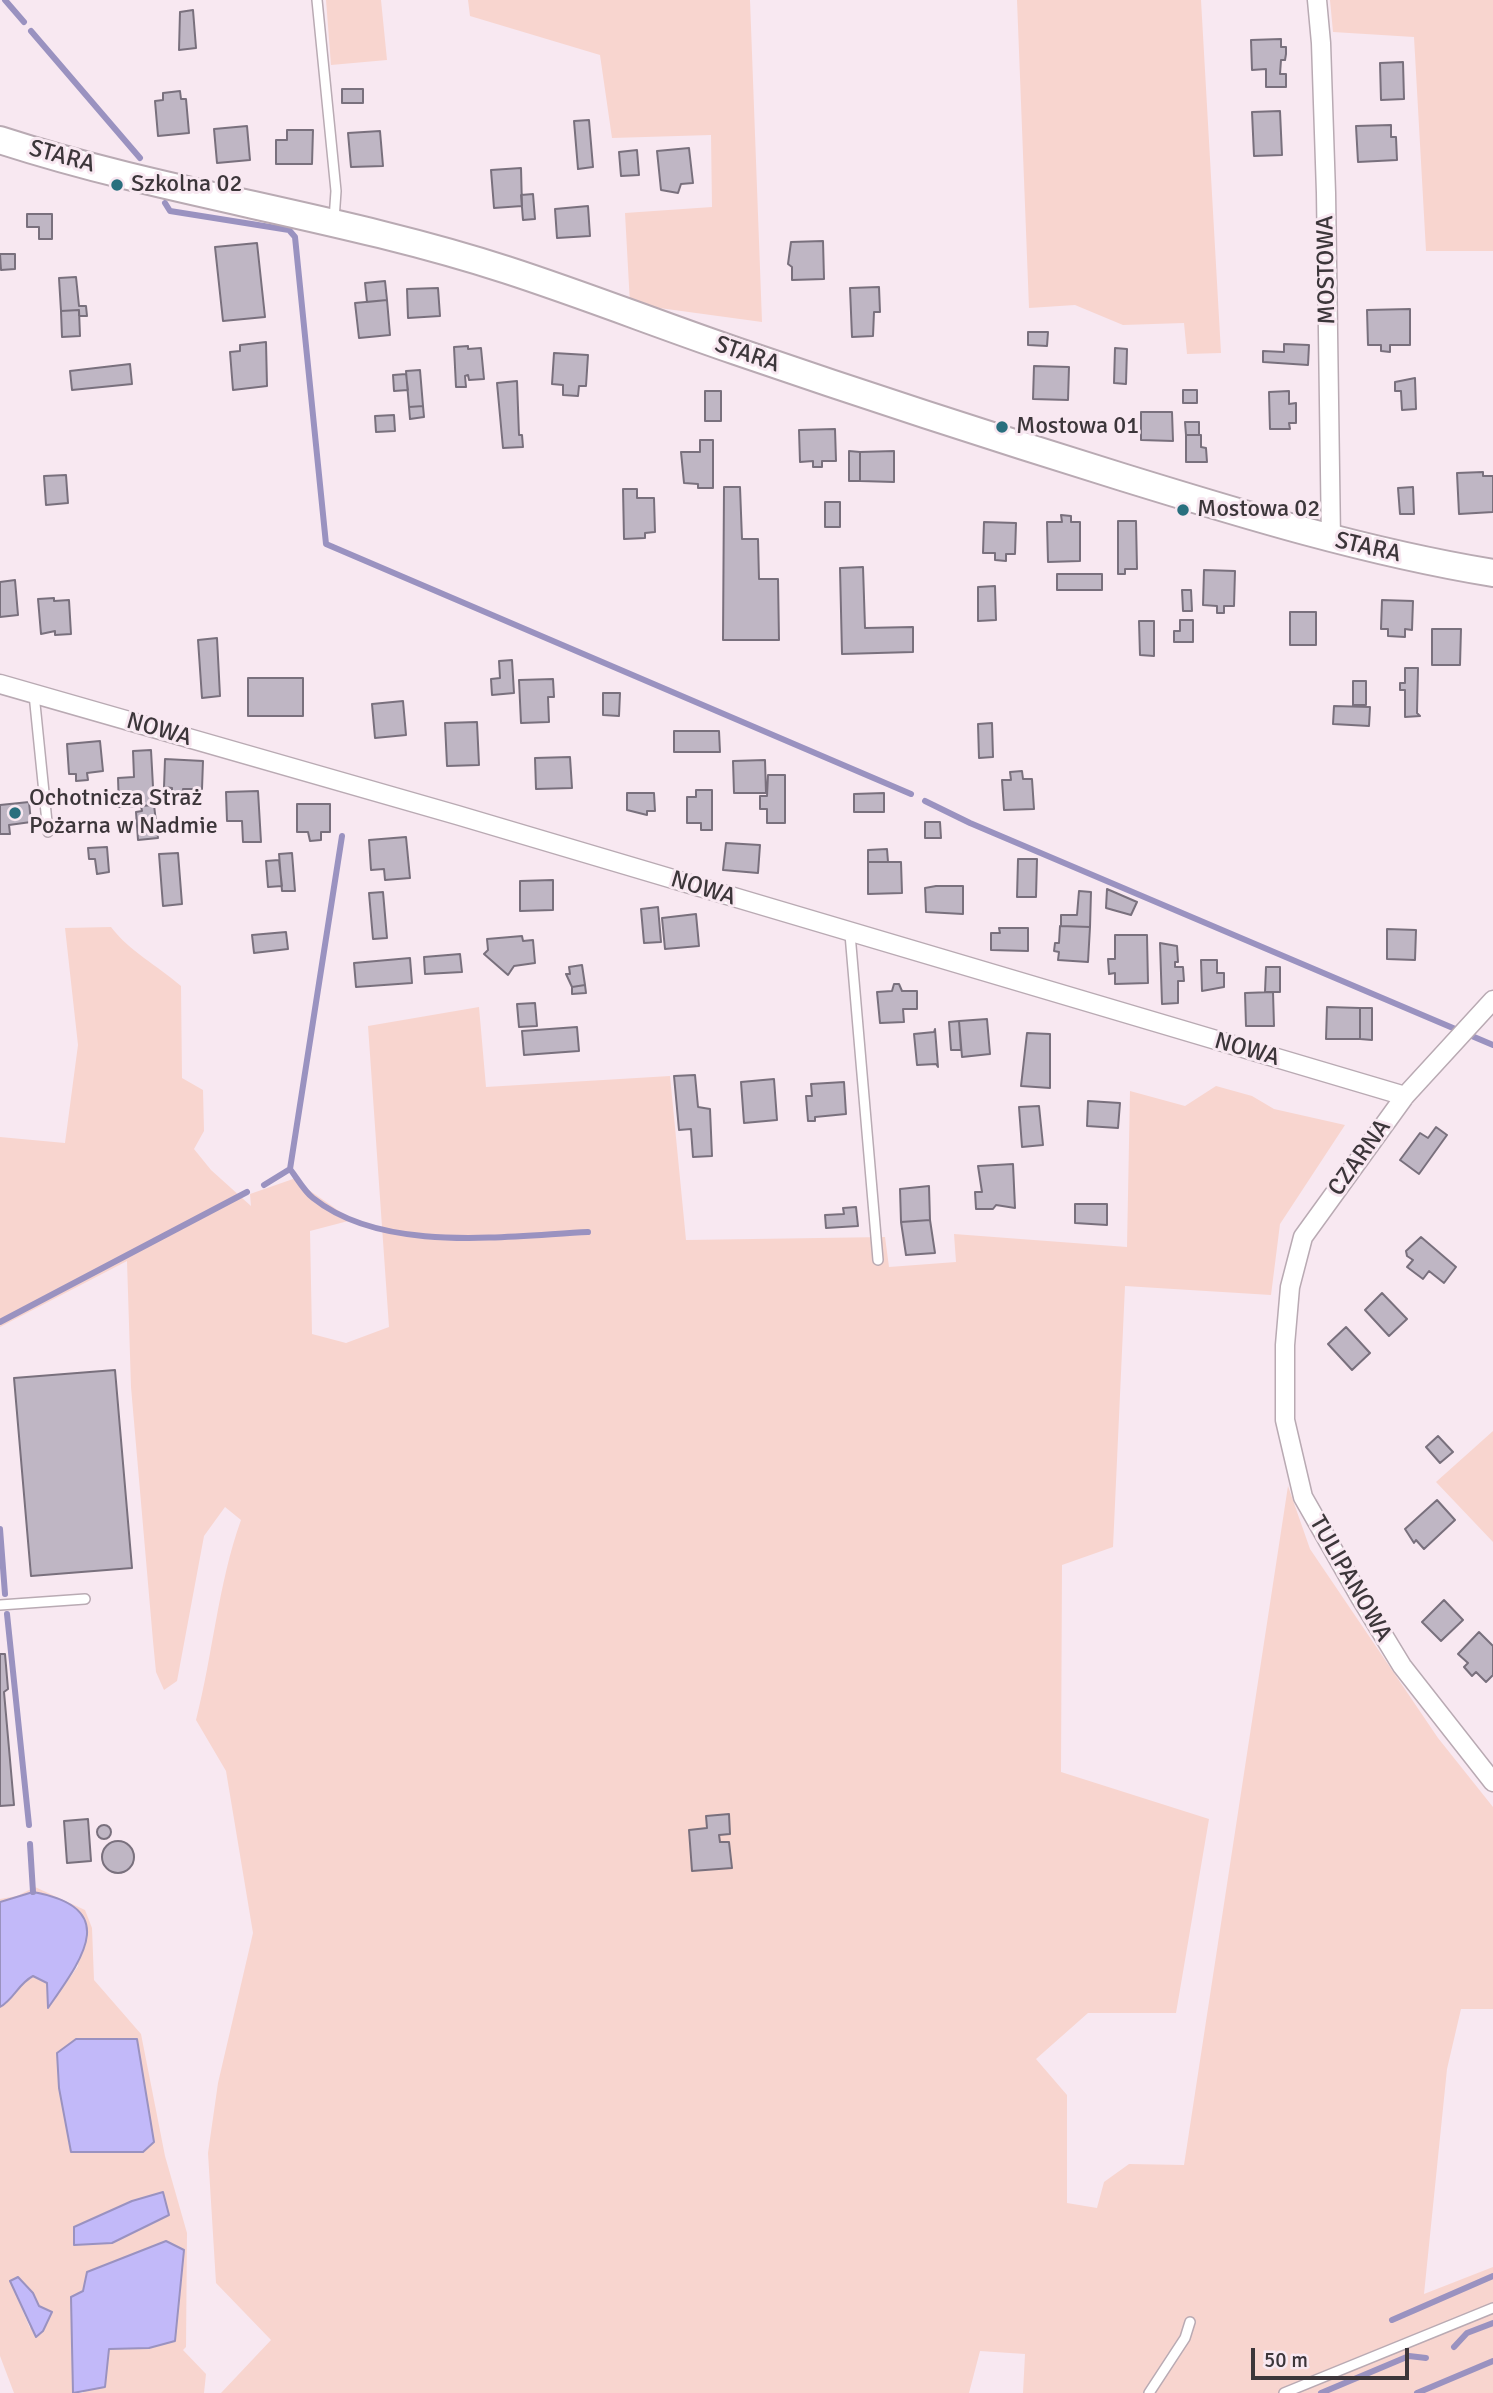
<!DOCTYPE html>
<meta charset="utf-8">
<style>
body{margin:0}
#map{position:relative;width:1493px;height:2393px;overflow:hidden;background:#f8e8f1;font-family:Signika,sans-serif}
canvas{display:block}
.scale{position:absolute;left:1251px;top:2348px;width:158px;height:32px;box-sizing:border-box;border:4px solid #3c363a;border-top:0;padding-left:9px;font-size:21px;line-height:24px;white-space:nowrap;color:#3c363a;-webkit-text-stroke:5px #f8e8f1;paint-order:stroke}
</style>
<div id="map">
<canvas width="1493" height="2393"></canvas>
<div class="scale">50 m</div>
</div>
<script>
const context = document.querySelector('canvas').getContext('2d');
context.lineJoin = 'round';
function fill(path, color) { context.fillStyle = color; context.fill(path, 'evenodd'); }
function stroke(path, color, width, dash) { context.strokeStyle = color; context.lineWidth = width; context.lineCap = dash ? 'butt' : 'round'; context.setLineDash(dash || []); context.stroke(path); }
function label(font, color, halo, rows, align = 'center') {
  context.font = font + ' Signika,sans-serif'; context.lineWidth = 6; context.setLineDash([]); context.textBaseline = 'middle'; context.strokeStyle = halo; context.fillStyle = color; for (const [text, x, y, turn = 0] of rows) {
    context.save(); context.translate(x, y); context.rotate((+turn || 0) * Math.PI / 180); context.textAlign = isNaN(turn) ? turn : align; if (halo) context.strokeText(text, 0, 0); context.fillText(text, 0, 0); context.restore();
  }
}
const green = new Path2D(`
 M326 0H381L387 60 331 65Z
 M468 0H750L762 322 630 304 625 213 712 207 711 135 612 138 600 55 470 16Z
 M1017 0H1201L1221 353 1187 354 1184 323 1123 325 1075 305 1029 308Z
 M1330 0H1493V251H1426L1414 37 1333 32Z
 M111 927C130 952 157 965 181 986L182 1078 203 1090 204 1131 194 1149 211 1170 251 1206 250 1194 293 1179 352 1220 310 1231 312 1334 346 1343 389 1327 368 1026 479 1007 486 1087 670 1076 686 1240 885 1237 889 1267 956 1262 954 1234 1127 1247 1130 1091 1185 1106 1216 1086 1252 1096 1274 1109 1345 1125 1280 1224 1271 1295 1125 1286 1113 1547 1062 1565 1061 1772 1209 1819 1176 2013H1088L1036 2059 1067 2095V2203L1097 2208 1104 2182 1129 2164 1184 2165 1288 1486 1310 1549 1438 1738 1493 1807V2009H1461L1447 2069 1424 2294 1493 2267V2393H1023L1025 2354 980 2351 969 2393H221L271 2340 216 2283 208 2153 218 2083 253 1933 226 1771 196 1720C213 1654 218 1584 241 1520L225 1507 204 1536 177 1681 164 1690 156 1672 153 1641 131 1387 127 1261 0 1327V1137L65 1143 78 1045 65 928Z
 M1493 1431V1542L1436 1482Z
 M35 1887 85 1910 92 1928 94 1980 141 2034 165 2156 187 2233 186 2347 183 2350 206 2374 204 2393H83L84 2389 105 2387 109 2349 149 2348 184 2250 72 2380 73 2393H14L0 2356V2007C14 1999 18 1984 33 1976L48 1983 49 2007 78 1966 63 1901 33 1892 0 1902V1899L17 1896ZM57 2053 143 2152 71 2151 59 2088ZM163 2192 169 2215 74 2227 132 2201ZM18 2277 33 2293 39 2306 30 2328 10 2281Z`);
const water = new Path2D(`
 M33 1892C122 1908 82 1959 48 2008L47 1983 33 1976C18 1984 14 1999 0 2007V1902Z
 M76 2039H137L154 2142 143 2152H71L59 2088 57 2053Z
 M163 2192 169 2215 112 2243 74 2245V2227L132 2201Z
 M166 2241 184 2250 175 2341 149 2348 109 2349 105 2387 73 2393 71 2297 83 2291 87 2272Z
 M18 2277 33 2293 39 2306 52 2312 43 2331 36 2337 10 2281Z`);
const stream = new Path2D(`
 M5 0 24 22
 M31 31 140 158
 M165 203 170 211 289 230 295 237 326 544 911 794
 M925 801 970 823 1493 1045
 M290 1169C297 1178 304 1191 313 1198 383 1254 505 1236 588 1232
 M264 1185 290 1169 342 836
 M0 1322 247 1192
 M0 1529 5 1594
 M7 1614 29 1825
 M30 1844 33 1892
 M1392 2320 1493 2276
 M1454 2347 1467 2333 1493 2323
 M1321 2393 1409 2356 1426 2358
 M1417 2393 1493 2361`);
const building = new Path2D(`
 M193 10 196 48 179 50 180 12Z
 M1281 39V47H1286V54L1285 60H1281L1280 74H1286V87H1266V69L1252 70 1251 40Z
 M1403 62 1404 99 1381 100 1380 63Z
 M342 89H363V103H342Z
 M180 91 181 99H186L189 133 158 136 155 101 163 100V93Z
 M1280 111 1282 155 1254 156 1252 112Z
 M589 120 593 167 578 169 574 121Z
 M1391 125V137H1396L1397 160 1358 162 1356 126Z
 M247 126 250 160 217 163 214 129Z
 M287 130H313L312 164H276V140H287Z
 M380 131 383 166 351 167 348 133Z
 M689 148 693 183 681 184 678 193 661 190 657 151Z
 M637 150 639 175 621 176 619 152Z
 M521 168 522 206 494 208 491 170Z
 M533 194 535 219 523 220 521 195Z
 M588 206 590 236 557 238 555 209Z
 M27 214H52V239H39V227H27Z
 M823 241 824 279 792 280V267L788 264 791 242Z
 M257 243 265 317 223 321 215 247Z
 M0 254H15V269L1 270Z
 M76 277 79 306H86L87 316H79V310L61 311 59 278Z
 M385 281 387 300 367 302 365 283Z
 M879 287 880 312H874L873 336 852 337 850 288Z
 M438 288 440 316 408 318 407 289Z
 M387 300 390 335 359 338 355 303Z
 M1410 309V345H1390V352L1381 351V345H1368L1367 310Z
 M79 310 80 336 62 337 61 311Z
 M1028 332H1048L1047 346 1028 345Z
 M266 342 267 386 233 390 230 352 240 351V345Z
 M1284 344 1309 345 1308 365 1263 362V351L1284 352Z
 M468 346V349L481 348 484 379 469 380 468 375 465 376 466 387H456L454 347Z
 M1115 348 1127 349 1126 384 1114 383Z
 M554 353 588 355 586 386H579L578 396 563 395V385L552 384Z
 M130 364 132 384 72 390 70 371Z
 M1034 366 1069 367 1068 400 1033 399Z
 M420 370 423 406 409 407 406 371Z
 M406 374 408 390 394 391 393 375Z
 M1415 378 1416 409 1402 410 1401 391H1395V382Z
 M517 381 519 435H522L523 447 503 448 497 383Z
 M1183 390H1197V403H1183Z
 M705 391H721V421H705Z
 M1289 391V404L1296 403V423H1289L1290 429H1270L1269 392Z
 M423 406 424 417 410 419 409 407Z
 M1141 412H1172L1173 441 1141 440Z
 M394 415 395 431 376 432 375 416Z
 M1185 422H1199V435H1186Z
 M835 429 836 461H822V467H813V461L800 462 799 430Z
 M1186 435H1201V447L1206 448 1207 462H1186Z
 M700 440H713V488H698V484L684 483 681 452H700Z
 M849 451 860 452V481H849Z
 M894 451V482L860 481V452Z
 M1483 472V476H1493V512L1459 514 1457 473Z
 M66 475 68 503 46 505 44 476Z
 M724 487H740L742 539H758L759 579H778L779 640H723Z
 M1413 487 1414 514H1400L1398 488Z
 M623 489H637V498H654L655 532 645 533V538L624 539Z
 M825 502H840V527H825Z
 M1061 515 1071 516V522H1080V561L1048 562 1047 522H1062Z
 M1118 521H1136L1137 569H1125V574H1118Z
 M984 522 1016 523 1015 554H1006V561L995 560V553H983Z
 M863 567 865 628 913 627V652L842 654 840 568Z
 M1204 570 1235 571 1234 606H1224V613H1217V606L1203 605Z
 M1057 574H1102V590H1057Z
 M15 580 18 615 0 617V582Z
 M995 586 996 620 978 621V587Z
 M1182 590H1191L1192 611H1183Z
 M54 598V601L69 600 71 634 55 635V631L41 634 38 599Z
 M1382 600 1413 601 1412 630 1405 629V637L1388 636V629H1381Z
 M1290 612H1316V645H1290Z
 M1180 620H1193V642H1174V631H1180Z
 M1139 621H1154V656L1140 655Z
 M1432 629H1461L1460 665H1432Z
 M217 638 220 696 202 698 198 640Z
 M512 660 514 693 492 695 491 679 500 678 499 661Z
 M1405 668H1418L1417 713 1420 716 1405 717V690H1400V683H1405Z
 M248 678H303V716H248Z
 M553 679 554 697H548L549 722 521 723 519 680Z
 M1353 681H1366V705H1353Z
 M603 693H620L619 716 603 715Z
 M403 701 406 735 375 738 372 704Z
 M1334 706 1370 707 1369 726 1333 724Z
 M477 722 479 765 447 766 445 723Z
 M992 723 993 757 979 758 978 724Z
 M674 731H719L720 752H674Z
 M100 741 103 771 87 773 88 780 76 781V774H69L67 744Z
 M151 750 154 805 119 807 118 778 134 777 133 751Z
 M570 757 572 788 536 789 535 758Z
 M165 759 203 761 202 789H183L182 802H172V788L164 787Z
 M765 760 766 793H734L733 761Z
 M1022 771 1023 779H1032L1034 809 1004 810 1002 780H1011L1010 772Z
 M768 775H785V823H767V809H760V796H767Z
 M696 790H712V830H701V823H687V797H696Z
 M258 791 261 842H243L242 821H227L226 792Z
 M627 793H654L655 811H647V815L627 810Z
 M884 793V812H854V794Z
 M29 802 31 822 9 825 10 834H0V805Z
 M297 804H330V832H321V840L310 841 308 832H297Z
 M154 805 158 838 138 840 136 812 142 811 141 806Z
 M925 822H940L941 838H925Z
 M406 837 410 878 385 880 384 869 371 870 369 840Z
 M726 843 760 845 758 873 723 870Z
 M107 847 109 872 97 874 95 859H89L88 848Z
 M887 849 888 862H868V850Z
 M178 853 182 904 163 906 159 854Z
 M292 853 295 891H282L279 854Z
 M1018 859H1037L1036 897H1017Z
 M279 860 282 886 268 887 266 861Z
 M868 862H901L902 893 868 894Z
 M553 880V910L520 911V881Z
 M936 886H963V914L926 912 925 888Z
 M1107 889 1137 902 1131 915 1106 908Z
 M1079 891 1091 892 1090 927 1061 926V915H1077Z
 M383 892 387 938 373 939 369 893Z
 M658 907 661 942 644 943 641 909Z
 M696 914 699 946 665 949 662 918Z
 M1060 926 1090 927 1088 962 1058 960 1059 952 1054 951 1055 943H1059Z
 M999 928H1028V951L991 950V933H1000Z
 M1387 929 1416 930 1415 960 1387 959Z
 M286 932 288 949 254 953 252 935Z
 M1115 935H1147L1148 983 1115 984V973L1109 974 1108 959H1115Z
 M522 936 523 941 533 940 535 963 514 966 508 975 484 954 488 950 487 939Z
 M1160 943 1177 946 1178 962H1175V967H1183L1184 981H1178V1003L1162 1004Z
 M460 954 462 972 425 974 424 957Z
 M410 958 412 983 356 987 354 963Z
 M1201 960H1217V973H1224V987L1202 991Z
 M582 965 585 985 572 987 566 974H570L569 967Z
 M1266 967H1280V992H1265Z
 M894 984H899L902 991H917V1009H903L904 1022 880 1023 877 992 892 991Z
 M585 985 586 993 572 994V987Z
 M1273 992 1274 1026H1246L1245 993Z
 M535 1003 537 1026 519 1027 517 1004Z
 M1327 1007 1360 1008V1039H1326Z
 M1360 1008H1372V1040L1360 1039Z
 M987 1019 990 1054 962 1057 959 1021Z
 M959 1021 961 1050H951L949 1022Z
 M577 1027 579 1051 524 1055 522 1031Z
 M935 1029 938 1067 936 1064 917 1065 914 1034 934 1032Z
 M1027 1033 1050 1034V1088L1021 1086Z
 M695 1075 698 1107 710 1109 712 1156 693 1157 691 1129 679 1130 674 1076Z
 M774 1079 777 1120 744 1123 741 1082Z
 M844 1082 846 1114 815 1117V1121H808L806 1096H812L811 1084Z
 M1088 1101 1120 1103 1118 1128 1087 1126Z
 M1039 1106 1043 1145 1022 1147 1019 1107Z
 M1436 1127 1447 1135 1419 1174 1400 1160 1420 1133 1428 1138Z
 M1013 1164 1015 1208 996 1205 993 1209H976L975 1192H982L978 1166Z
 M929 1186 930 1220 901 1222 900 1189Z
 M1075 1204H1107V1225L1075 1223Z
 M856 1207 858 1226 826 1228 825 1215 844 1214 843 1208Z
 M930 1220 935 1253 906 1255 901 1222Z
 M1421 1237 1456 1267 1444 1283 1429 1271 1423 1279 1407 1267 1413 1260 1407 1256 1406 1251Z
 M1382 1293 1407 1319 1389 1336 1365 1310Z
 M1346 1327 1370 1353 1352 1370 1328 1344Z
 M115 1370 132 1568 31 1576 14 1378Z
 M1438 1436 1453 1452 1440 1463 1426 1447Z
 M1437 1500 1455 1520 1424 1549 1416 1540 1414 1543 1405 1529Z
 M1444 1600 1463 1620 1441 1641 1422 1622Z
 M1479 1632 1493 1646V1675L1486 1682 1476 1672 1472 1676 1464 1667 1468 1663 1458 1654Z
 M0 1654H5L8 1689 4 1692 14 1805 0 1806Z
 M729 1814 730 1834 719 1835 720 1842H729L732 1868 692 1871 689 1830 707 1828 706 1816Z
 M88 1819 91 1861 67 1863 64 1821Z
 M97 1832a7 7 0 1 1 14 0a7 7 0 1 1-14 0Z
 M102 1857a16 16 0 1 1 32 0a16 16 0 1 1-32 0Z`);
const lane = new Path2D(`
 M317 0 336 191 334 220
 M34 694 48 832
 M850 934 878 1260
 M0 1605 85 1599
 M1149 2393 1185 2338 1190 2322
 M1284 2393 1493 2308`);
const street = new Path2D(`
 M1317 0 1321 43 1326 193 1331 540
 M0 684 457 815 1405 1096
 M1493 1000 1405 1096 1303 1237 1290 1287 1285 1345V1420L1303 1497 1360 1597 1402 1666 1493 1782`);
const secondary = new Path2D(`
 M0 140C166 194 341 216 507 270 584 295 660 325 736 351 864 395 993 437 1122 477 1245 515 1366 552 1493 573`);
const markers = [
 [117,185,7,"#296f7e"],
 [1002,427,7,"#296f7e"],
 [1183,510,7,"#296f7e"],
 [15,813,7,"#296f7e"]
];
const streetNames = [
 ["STARA",62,157,15],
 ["MOSTOWA",1327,270,-91],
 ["STARA",747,355,19],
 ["STARA",1368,548,13],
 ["NOWA",159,730,16],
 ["NOWA",703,889,17],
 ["NOWA",1247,1050,16],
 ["CZARNA",1360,1158,-54],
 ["TULIPANOWA",1350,1579,60]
];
const poiNames = [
 ["Szkolna 02",131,185],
 ["Mostowa 01",1016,427],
 ["Mostowa 02",1197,510],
 ["Ochotnicza Straż",29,799],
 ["Pożarna w Nadmie",29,827]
];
fill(green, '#f8d5cf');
fill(water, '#c2b9f9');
stroke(water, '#9a92c0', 2);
stroke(stream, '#9a92c0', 6);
fill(building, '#bfb6c4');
stroke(building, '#79707d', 2);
stroke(lane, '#b9aab3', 12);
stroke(street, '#b9aab3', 21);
stroke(secondary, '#b9aab3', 30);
stroke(lane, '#fff', 9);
stroke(street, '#fff', 18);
stroke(secondary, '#fff', 26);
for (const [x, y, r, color] of markers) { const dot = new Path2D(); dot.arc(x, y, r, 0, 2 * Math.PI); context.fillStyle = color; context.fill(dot); stroke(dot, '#f8e8f1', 2.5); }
label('24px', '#3c363a', '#f8e8f1', streetNames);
label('24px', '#3c363a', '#f8e8f1', poiNames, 'left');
</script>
